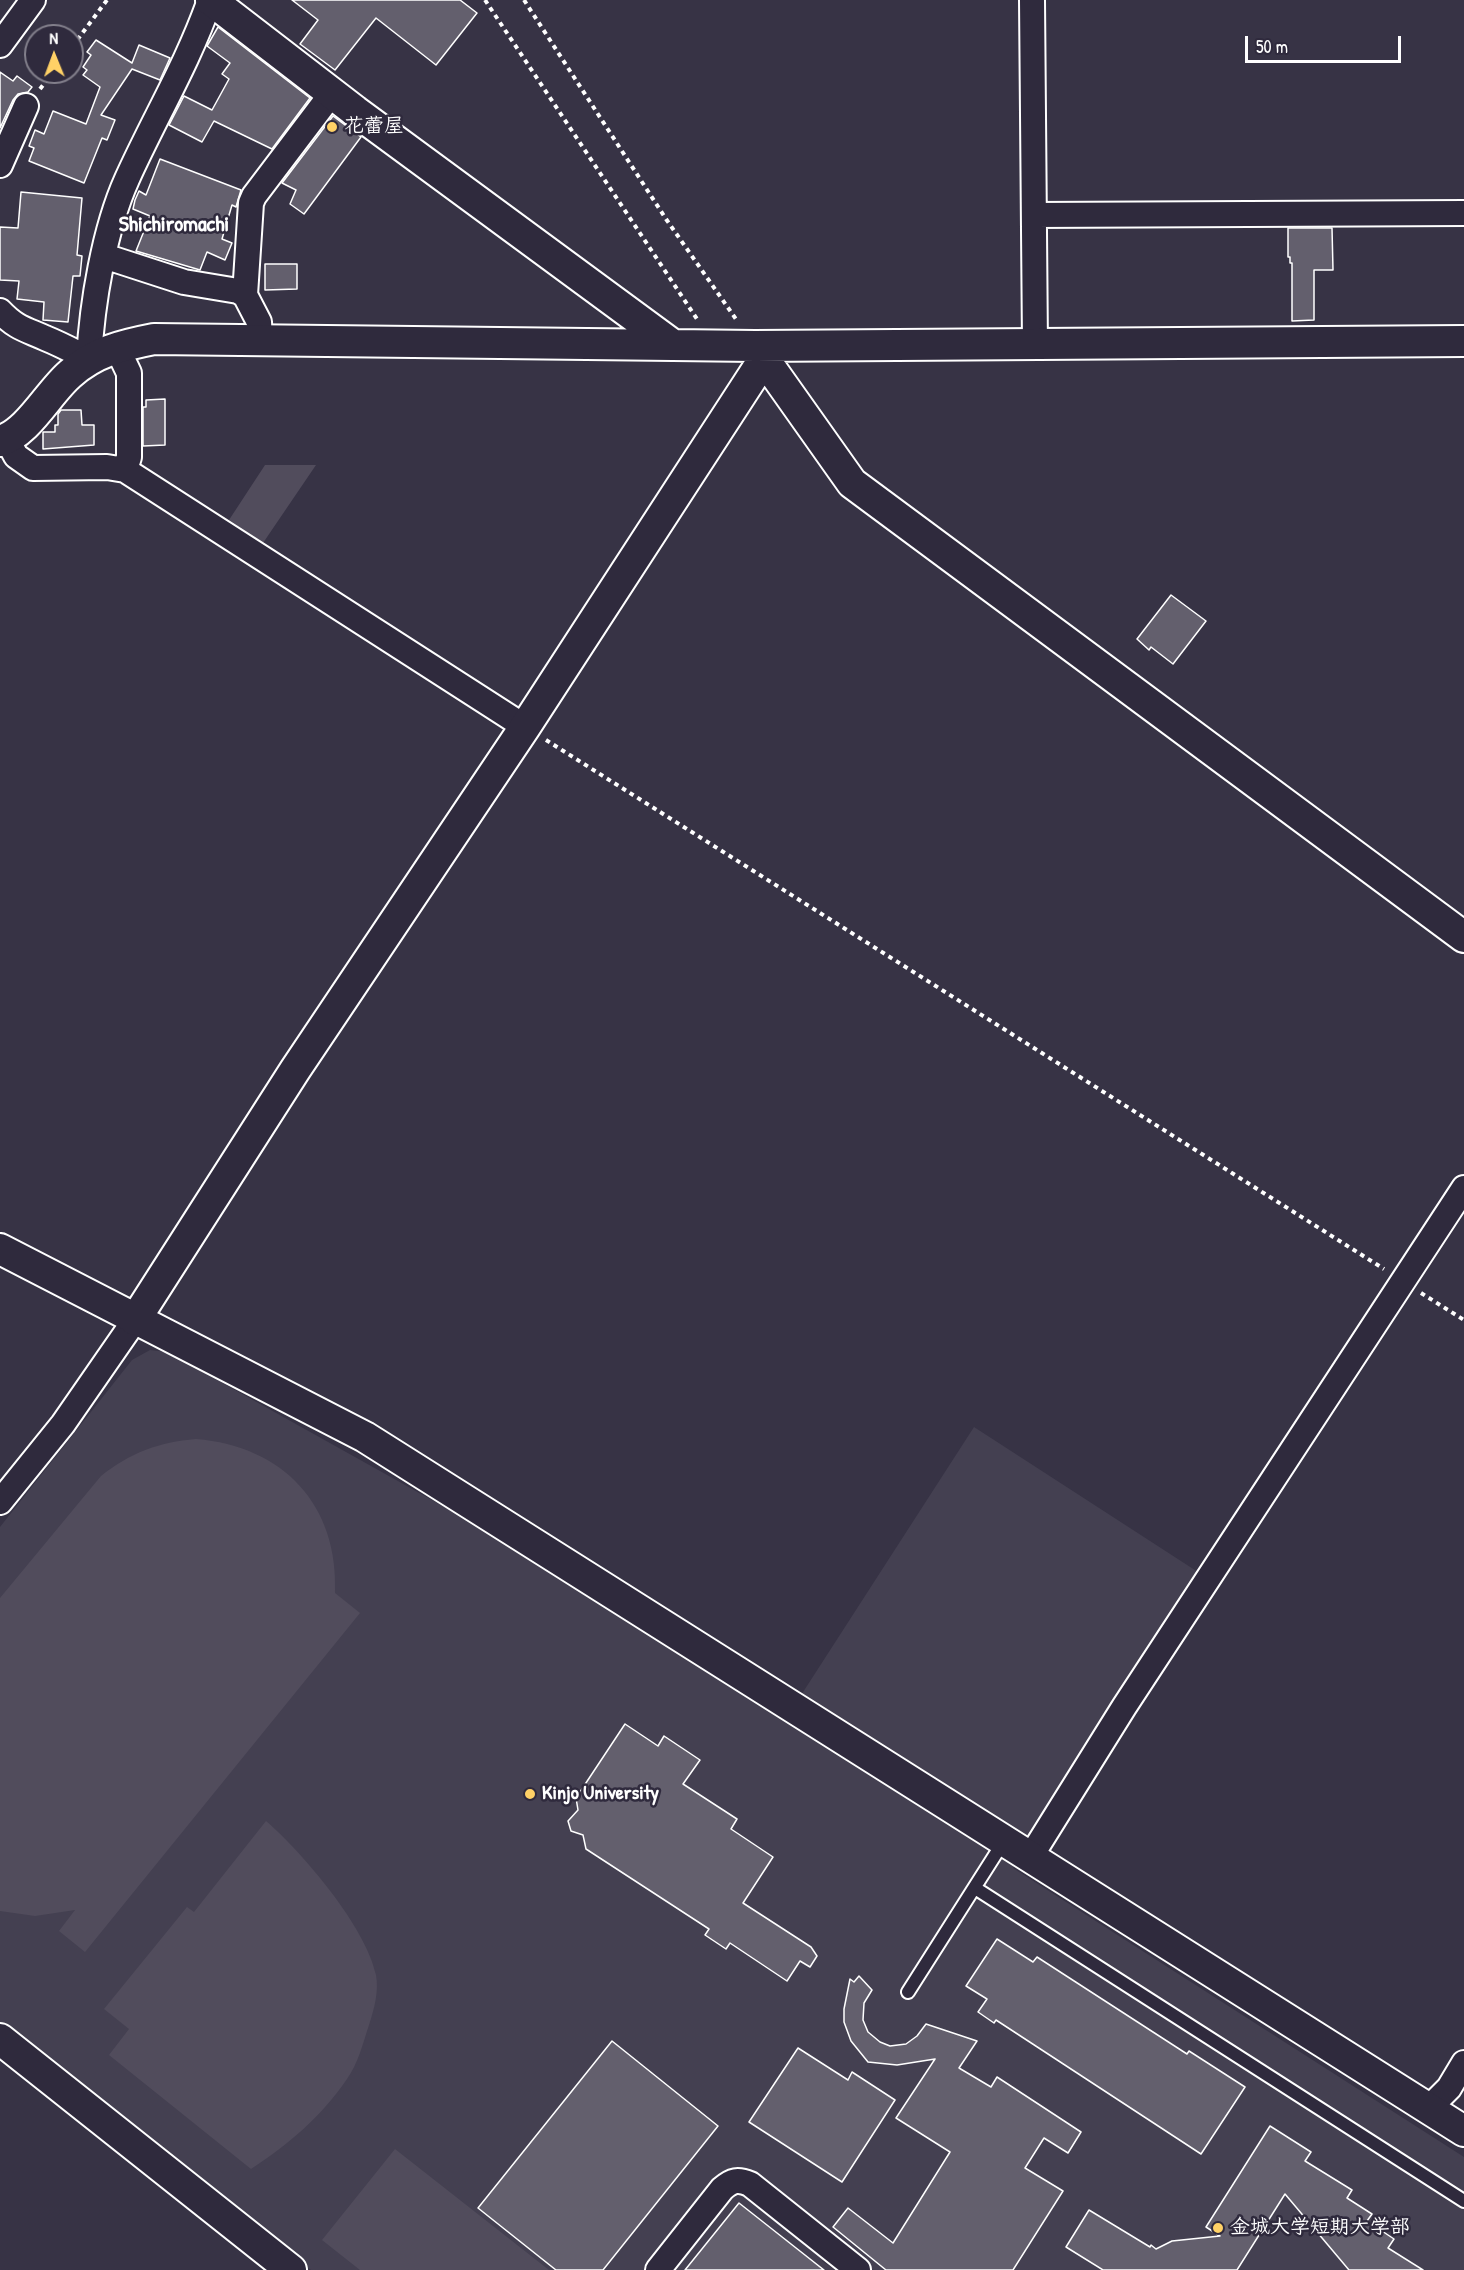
<!DOCTYPE html>
<meta charset="utf-8">
<style>
body{margin:0}
#map{position:relative;width:1464px;height:2270px;overflow:hidden;background:#373345;font-family:"Patrick Hand",sans-serif}
canvas{display:block}
.north{position:absolute;left:24px;top:24px;width:60px;height:60px;box-sizing:border-box;background:#2f2a3d;border:2px solid #827f8b;border-radius:50%;rotate:359deg;font-size:16px;font-weight:700;line-height:24px;text-align:center;color:#fff}
.north::after{content:'';display:block;margin:auto;width:21px;height:27px;background:#ffd166;clip-path:polygon(50% 0,100% 100%,50% 72%,0 100%)}
.scale{position:absolute;left:1245px;top:36px;width:156px;height:27px;box-sizing:border-box;border:3px solid #fff;border-top:0;padding-left:8px;font-size:18px;line-height:21px;white-space:nowrap;color:#fff;-webkit-text-stroke:4px #2f2a3d;paint-order:stroke}
</style>
<div id="map">
<canvas width="1464" height="2270"></canvas>
<div class="north">N</div>
<div class="scale">50 m</div>
</div>
<script>
const context = document.querySelector('canvas').getContext('2d');
context.lineJoin = 'round';
function fill(path, color) { context.fillStyle = color; context.fill(path, 'evenodd'); }
function stroke(path, color, width, dash) { context.strokeStyle = color; context.lineWidth = width; context.lineCap = dash ? 'butt' : 'round'; context.setLineDash(dash || []); context.stroke(path); }
function label(font, color, halo, rows, align = 'center') {
  context.font = font + ' "Patrick Hand","Klee One",sans-serif'; context.lineWidth = 5; context.setLineDash([]); context.textBaseline = 'middle'; context.strokeStyle = halo; context.fillStyle = color; for (const [text, x, y, turn = 0] of rows) {
    context.save(); context.translate(x, y); context.rotate((+turn || 0) * Math.PI / 180); context.textAlign = isNaN(turn) ? turn : align; if (halo) context.strokeText(text, 0, 0); context.fillText(text, 0, 0); context.restore();
  }
}
const built = new Path2D(`
 M150 1350 167 1352 482 1528 785 1720 974 1427 1201 1574 1013 1868 1464 2157V2270H873L837 2241 822 2261 835 2270H311L0 2024V1527L132 1360Z`);
const green = new Path2D(`
 M265 465H316L263 543 229 520Z
 M196 1439C283 1446 339 1505 335 1593L360 1613 85 1952 59 1931 75 1910 35 1916 0 1911V1598L101 1476C130 1453 159 1442 196 1439Z
 M266 1821C303 1853 366 1927 376 1975 379 1992 374 2009 369 2025 363 2043 358 2064 347 2079 321 2117 289 2144 251 2169L109 2055 129 2029 104 2009 187 1907 194 1912Z
 M395 2149 549 2270H360L322 2240Z`);
const building = new Path2D(`
 M292 0H460L477 13 436 65 376 18 335 70 300 44 318 20Z
 M218 27 310 98 272 149 214 121 202 142 169 125 184 96 212 110 229 79 222 74 230 63 207 46Z
 M96 40 132 63 139 45 170 58 160 80 132 69 101 115 115 120 107 140 102 138 84 183 29 161 34 148 29 146 35 130 44 134 53 111 86 124 100 87 83 75 87 70 83 67 91 55 87 52Z
 M0 72 13 81 17 76 32 87 28 92 18 94 13 100 0 128Z
 M333 116 361 137 304 214 290 204 296 190 282 183Z
 M160 159 241 190 236 207 232 205 222 239 232 243 225 260 207 252 200 270 136 251 150 216 133 209 135 200 139 191 146 195Z
 M21 192 82 198 77 255 82 256 80 276H73L68 322 43 320 44 302 17 299 19 281 0 280V227L18 228Z
 M1288 228H1332L1333 270H1314V320L1292 321V263H1290V257H1288Z
 M265 264H297V289L265 290Z
 M165 399V445L143 446V407H146V400Z
 M61 410H81L82 425H94V445L43 449V432H55V425H58V414Z
 M1171 595 1206 621 1173 664 1151 647 1149 650 1137 639Z
 M625 1724 658 1746 664 1736 700 1760 683 1784 737 1819 731 1829 773 1857 743 1903 811 1947 817 1956 810 1967 800 1961 787 1981 730 1943 726 1949 705 1935 709 1929 586 1849 583 1835 571 1831 568 1821 578 1810 576 1798Z
 M997 1939 1033 1962 1037 1957 1187 2054 1189 2051 1245 2087 1201 2154 996 2020 994 2023 978 2012 987 1999 966 1986Z
 M859 1976 872 1990 864 2003 863 2020 868 2032 880 2042 890 2046 906 2044 917 2036 926 2024 977 2041 959 2068 991 2087 997 2077 1081 2132 1068 2153 1044 2138 1025 2168 1063 2191 1013 2270H886L833 2227 848 2208 893 2243 950 2152 896 2118 935 2059 897 2065 868 2062 851 2041 844 2022V2009L850 1979 854 1982Z
 M612 2041 718 2126 603 2270H556L478 2208Z
 M798 2048 848 2080 852 2072 895 2100 842 2182 749 2122Z
 M1270 2126 1311 2152 1305 2161 1352 2190 1347 2198 1372 2214 1367 2221 1394 2239 1388 2248 1423 2270H1349L1285 2194 1237 2270H1103L1066 2247 1089 2210 1150 2247 1151 2245 1156 2249 1172 2241 1220 2236 1206 2227Z
 M739 2203 772 2229 824 2270H685Z`);
const path = new Path2D(`
 M485 0 699 322
 M524 0 666 219 738 322
 M72 47 107 0
 M40 89 53 72
 M546 740 1384 1269
 M1421 1293 1464 1320`);
const service = new Path2D(`
 M975 1888 1464 2201
 M908 1992 1004 1841`);
const minor = new Path2D(`
 M1032 0 1035 345
 M0 45 33 0
 M0 165 26 106
 M1034 215 1464 213
 M104 256 184 282 238 291 245 295
 M0 311C16 328 25 329 45 338 60 344 75 352 89 359 92 304 104 230 127 179 154 119 188 63 210 0
 M260 339 259 322 245 295 251 203 254 196 332 93
 M117 348 129 373V457L125 470
 M7 439 16 456 33 468 107 467 125 470 525 727
 M0 1502 63 1424 135 1320
 M1031 1856 1124 1707 1464 1188
 M1429 2108 1449 2088 1464 2063
 M658 2270 722 2189C732 2180 738 2179 750 2184L858 2270`);
const tertiary = new Path2D(`
 M211 0 355 111 673 345 755 346 852 483 1464 937
 M755 346 1464 341
 M0 441C28 433 48 393 70 374 94 352 123 345 154 339L673 345
 M0 1249 365 1437 1464 2131
 M135 1320 295 1070 525 727 764 359
 M0 2039 291 2270`);
const markers = [
 [332,127,6,"#ffd166"],
 [530,1794,6,"#ffd166"],
 [1218,2228,6,"#ffd166"]
];
const poiNames = [
 ["花蕾屋",344,127],
 ["Kinjo University",542,1794],
 ["金城大学短期大学部",1230,2228]
];
const quarterNames = [
 ["Shichiromachi",174,225]
];
fill(built, '#444051');
fill(green, '#514c5c');
fill(building, '#635f6d');
stroke(building, '#fff', 1.5);
stroke(service, '#fff', 16);
stroke(minor, '#fff', 28);
stroke(tertiary, '#fff', 34);
stroke(path, '#fff', 4, [4.5, 4.5]);
stroke(service, '#2f2a3d', 12);
stroke(minor, '#2f2a3d', 24);
stroke(tertiary, '#2f2a3d', 30);
for (const [x, y, r, color] of markers) { const dot = new Path2D(); dot.arc(x, y, r, 0, 2 * Math.PI); context.fillStyle = color; context.fill(dot); stroke(dot, '#2f2a3d', 2); }
label('bold 20px', '#fff', '#2f2a3d', poiNames, 'left');
label('bold 22px', '#fff', '#2f2a3d', quarterNames);
</script>
